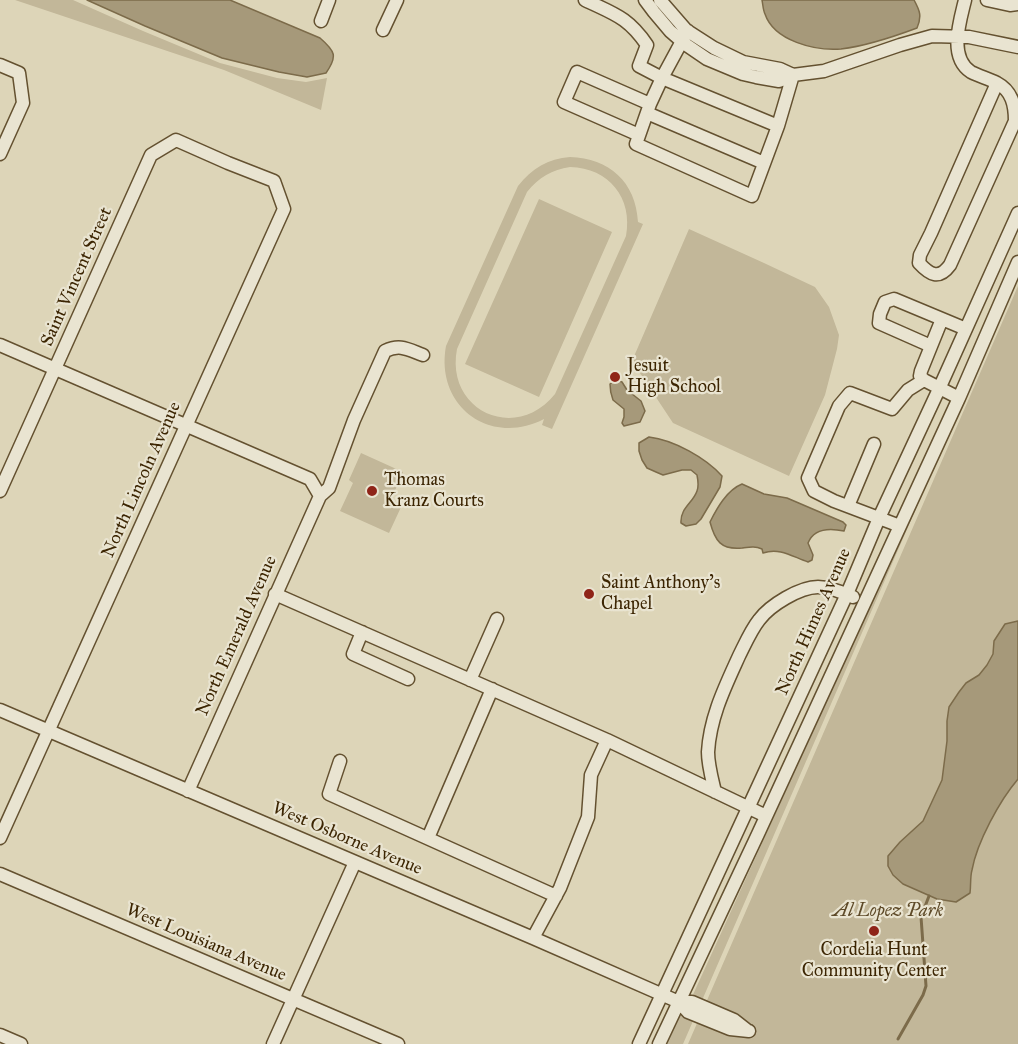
<!DOCTYPE html>
<style>
body{margin:0}
canvas{display:block;background:#ddd5b8}
</style>
<canvas width="1018" height="1044"></canvas>
<script>
const context = document.querySelector('canvas').getContext('2d');
context.lineJoin = 'round';
function fill(path, color) { context.fillStyle = color; context.fill(path, 'evenodd'); }
function stroke(path, color, width, dash) { context.strokeStyle = color; context.lineWidth = width; context.lineCap = dash ? 'butt' : 'round'; context.setLineDash(dash || []); context.stroke(path); }
function label(font, color, halo, rows, align = 'center') {
  context.font = font + ' "IM FELL Great Primer",serif'; context.lineWidth = 4.5; context.setLineDash([]); context.textBaseline = 'middle'; context.strokeStyle = halo; context.fillStyle = color; for (const [text, x, y, turn = 0] of rows) {
    context.save(); context.translate(x, y); context.rotate((+turn || 0) * Math.PI / 180); context.textAlign = isNaN(turn) ? turn : align; if (halo) context.strokeText(text, 0, 0); context.fillText(text, 0, 0); context.restore();
  }
}
const green = new Path2D(`
 M15 0H73L143 31 220 63 277 78 306 82 327 78 321 110 224 70Z
 M570 157C609 158 636 182 638 222L643 224 552 429 542 425 544 419C490 447 435 406 446 346L518 186C532 168 548 159 570 157ZM570 167C609 168 633 198 626 236L555 394C516 443 445 411 457 349L527 192C539 177 552 170 570 167Z
 M539 199 612 232 539 397 465 364Z
 M689 229 764 263 815 287 829 307 839 335 837 349 825 395 789 476 673 423 632 361Z
 M1018 286V1044H688Z
 M952 426 683 1044H665L687 998 691 999Z
 M361 453 403 472 391 500 402 505 389 533 340 511 353 483 349 480Z`);
const water = new Path2D(`
 M87 0H230L320 38C335 51 338 56 326 73L307 77 279 72 222 58 145 26Z
 M762 0H914C920 11 922 16 917 28 893 37 866 46 841 49 815 51 774 41 765 14 763 10 763 5 762 0Z
 M616 380 622 382 627 390 641 401 645 411 640 422 624 426 622 423 624 417V409L613 400C611 395 610 389 610 384Z
 M649 437C674 440 706 458 722 476L720 487 701 519 696 524 686 526 681 523C680 508 693 503 697 491 699 486 698 480 697 475L691 470H682L663 475 656 472 647 468 642 460 639 451V443Z
 M742 484 764 494 787 498 843 522 846 525 844 531C830 528 814 528 808 543L813 555 812 560 808 562C793 557 780 547 763 553L762 549C755 546 750 547 742 548 721 550 715 541 710 522 717 508 727 490 742 484Z
 M1018 621V779C1000 800 977 842 972 870 970 877 971 886 970 893L956 902 937 899 903 884 893 875 888 866V856L900 842 923 821 942 780 947 741V721L949 707 959 692 966 683 979 675 987 665 993 654 994 641 1005 624Z`);
const stream = new Path2D(`
 M898 1039 923 995 926 986 921 917 929 896`);
const minor = new Path2D(`
 M585 0C614 14 628 17 647 45L639 66 662 78 682 41 688 31
 M645 0 654 12 670 31 685 44 707 59 743 74 756 77 779 81 793 75 824 71 900 45 932 36 969 37 1018 47
 M660 0 686 30 714 48 743 62 780 69 793 75
 M965 0C960 21 948 57 971 72 979 76 989 79 997 83 1012 91 1015 105 1015 121L950 265C939 280 930 275 919 263L920 255 931 233 997 83
 M987 0 1010 5 1018 4
 M321 21 329 0
 M383 30 397 0
 M0 65 19 73 23 103 0 154
 M647 113 764 163
 M778 126 662 78 650 104 636 144 752 196 778 126 793 75
 M639 135 564 102 577 72 650 104
 M942 319 921 371 920 376 924 380 959 398
 M0 345 310 479 320 496
 M931 346 879 323 880 314 885 302 894 299 966 329
 M0 491 151 155 176 140 228 163 274 181 284 209 0 838
 M848 506 874 444
 M900 526 834 501 814 491 808 478 839 406 850 393 892 409 908 390 924 380
 M275 594 607 740 766 816
 M362 632 353 654 408 679
 M470 680 497 619
 M0 710 533 938 679 1002 688 1012 730 1029 749 1031
 M340 761 329 794 556 896
 M188 791 320 496 329 488 354 420 385 351C400 344 407 349 423 355
 M715 792C712 779 708 765 708 752 710 717 725 687 739 656 745 644 751 630 759 620 770 605 800 587 818 587 830 587 842 592 853 597
 M428 838 492 689
 M0 874 398 1044
 M533 938 560 888 588 817 591 775 607 740
 M679 1002H692L734 1020 748 1031
 M0 1035 21 1044
 M273 1044 355 862
 M639 1044 847 594 879 518 939 389 1018 213
 M659 1044 758 834 900 526 959 398 1018 262`);
const markers = [
 [615,377,6,"#8f2418"],
 [372,491,6,"#8f2418"],
 [589,594,6,"#8f2418"],
 [874,931,6,"#8f2418"]
];
const streetNames = [
 ["Saint Vincent Street",77,277,-66],
 ["North Lincoln Avenue",142,480,-66],
 ["North Himes Avenue",814,622,-66],
 ["North Emerald Avenue",237,636,-66],
 ["West Osborne Avenue",347,839,23],
 ["West Louisiana Avenue",206,943,23]
];
const poiNames = [
 ["Jesuit",627,367],
 ["High School",627,388],
 ["Thomas",384,481],
 ["Kranz Courts",384,502],
 ["Saint Anthony's",601,584],
 ["Chapel",601,605],
 ["Cordelia Hunt",874,951,"center"],
 ["Community Center",874,972,"center"]
];
const parkNames = [
 ["Al Lopez Park",888,912]
];
fill(green, '#c2b799');
fill(water, '#a6997a');
stroke(water, '#7c6b4a', 1.5);
stroke(stream, '#7c6b4a', 3);
stroke(minor, '#645130', 15);
stroke(minor, '#e9e4d1', 12);
for (const [x, y, r, color] of markers) { const dot = new Path2D(); dot.arc(x, y, r, 0, 2 * Math.PI); context.fillStyle = color; context.fill(dot); stroke(dot, '#e9e4d1', 2); }
label('18px', '#3c2502', '#e9e4d1', streetNames);
label('18px', '#3c2502', '#e9e4d1', poiNames, 'left');
label('italic 18px', '#5e4a28', '#e9e4d1', parkNames);
</script>
